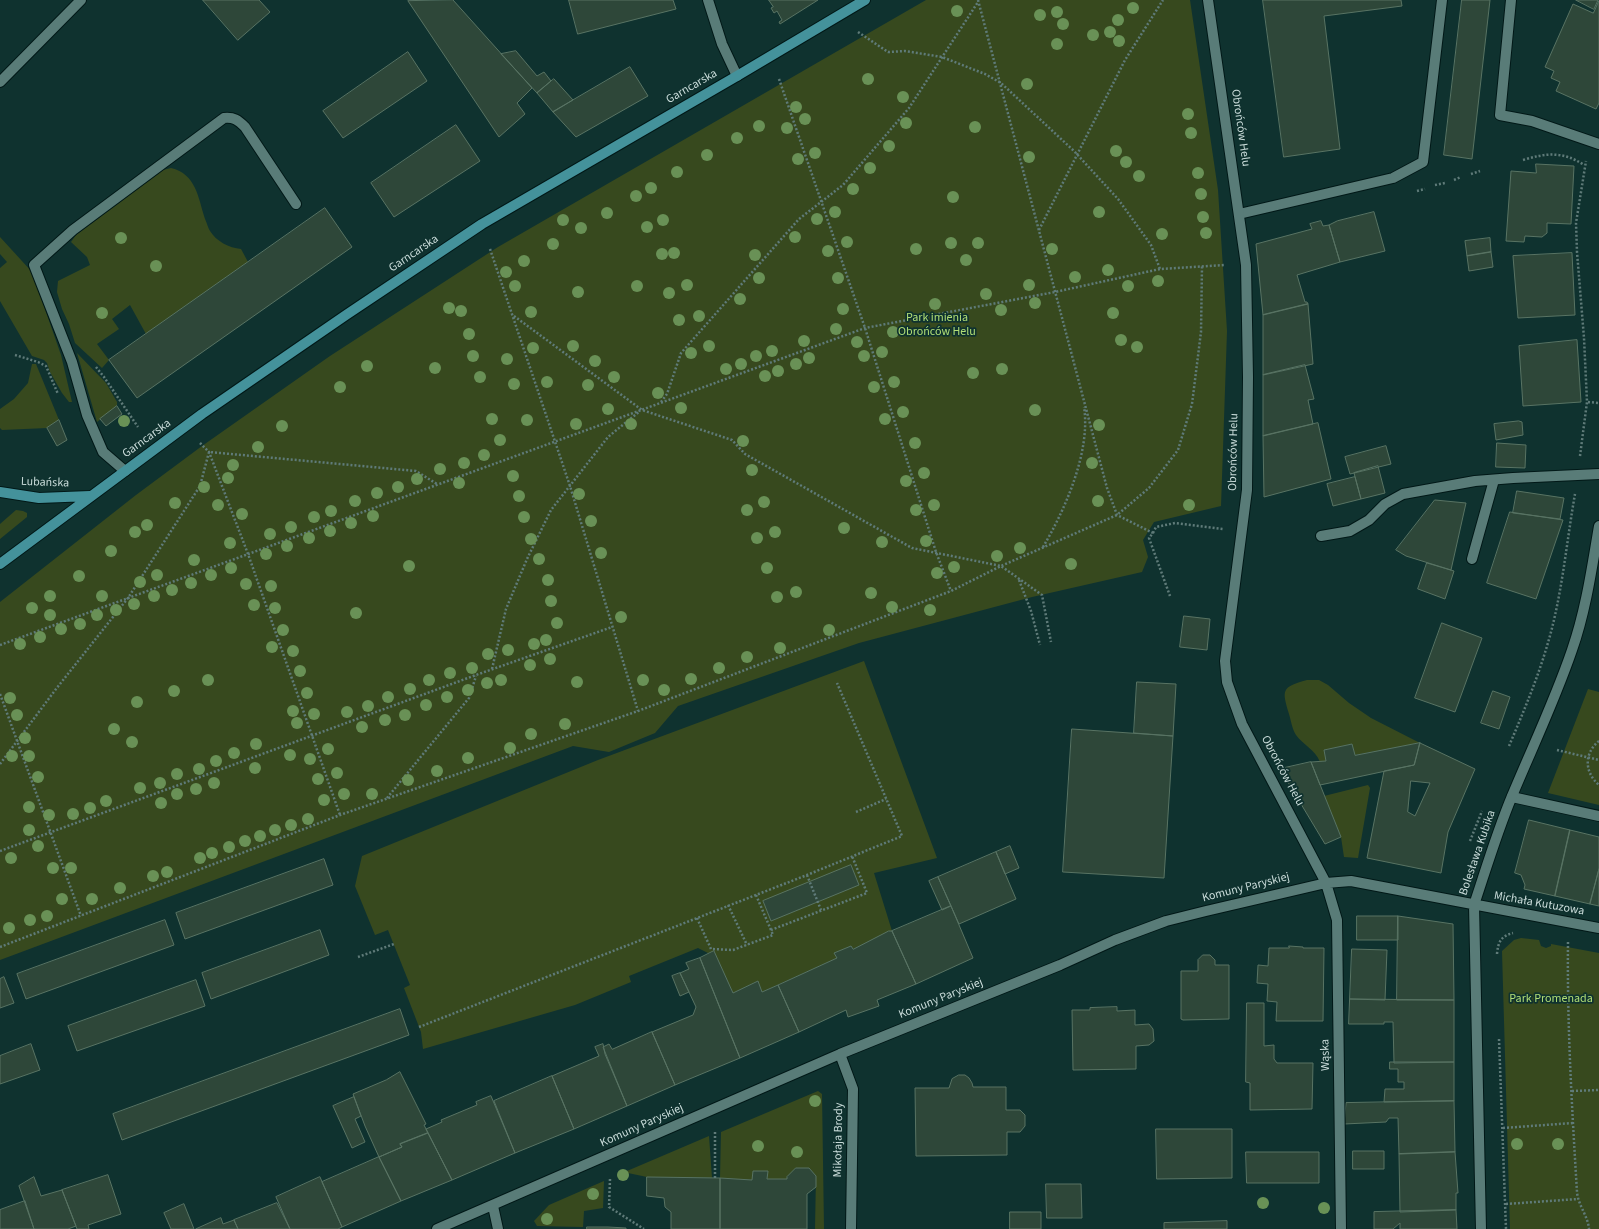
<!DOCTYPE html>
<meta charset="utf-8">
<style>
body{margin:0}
canvas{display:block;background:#0f322f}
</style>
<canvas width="1599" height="1229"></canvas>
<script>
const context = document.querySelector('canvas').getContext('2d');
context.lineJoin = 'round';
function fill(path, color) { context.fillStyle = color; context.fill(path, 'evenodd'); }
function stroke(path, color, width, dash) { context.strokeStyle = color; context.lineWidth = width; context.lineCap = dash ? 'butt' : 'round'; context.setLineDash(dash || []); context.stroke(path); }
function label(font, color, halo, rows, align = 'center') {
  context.font = font + ' "Source Sans 3",sans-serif'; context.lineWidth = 3.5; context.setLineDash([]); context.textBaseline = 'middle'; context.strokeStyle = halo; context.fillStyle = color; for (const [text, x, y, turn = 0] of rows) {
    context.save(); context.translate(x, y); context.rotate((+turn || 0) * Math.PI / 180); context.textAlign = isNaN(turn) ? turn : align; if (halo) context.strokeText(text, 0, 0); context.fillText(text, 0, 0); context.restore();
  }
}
const green = new Path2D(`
 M926 0H1190L1218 190 1227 331 1221 506 1154 522 1143 540 1148 557 1142 572 1032 597 859 643 678 706 655 733 609 752 573 746 0 960V602L136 495 202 446 330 356 498 247Z
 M171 168C196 174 198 197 205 219 207 223 208 228 210 231 216 241 229 248 241 249L248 262 146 334 130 305 112 319 119 329 97 344 109 360 102 368 75 343 69 324 62 309 57 292 58 281 90 265 87 257 71 242 76 235 163 170Z
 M0 237 32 272 61 355 72 402H69L62 393 50 372 47 363 44 360 32 356 0 301V268L7 262 0 254Z
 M77 353 106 383 117 402V406L97 422Z
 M32 364H36L59 420 47 428 2 430 0 428V409L14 399 28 383Z
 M16 510 23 511 27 513V517L0 539V524Z
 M864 661 937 858 874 873 892 931 853 949 851 946 835 953 837 958 762 992 758 981 733 993 714 952 708 953 698 948 629 976 631 982 575 1005 423 1049 421 1032 404 988 410 985 388 930 375 935 355 886 362 856 598 760Z
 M1307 680H1319L1328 685 1349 703 1371 718 1420 743 1355 755 1352 744 1324 750 1326 761 1320 762C1315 749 1303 745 1296 735 1292 729 1291 720 1289 714 1282 690 1281 687 1307 680Z
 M1588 689 1599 692V805L1548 793Z
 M1368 785 1370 788 1358 858 1344 857 1341 837 1324 796Z
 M1521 938 1539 940 1541 946 1546 948 1551 946V944L1599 953V1229H1510L1502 951 1514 940Z
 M818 1091 822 1094 824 1229H815L816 1176 809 1168H796L787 1177V1179H767L768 1172 752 1180 720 1178 721 1132Z
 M709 1136 712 1178 647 1177 628 1173 627 1171Z
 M604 1181 603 1208 584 1211 583 1227 537 1226 534 1221 549 1205Z`);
const building = new Path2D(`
 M203 0H259L270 12 238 40Z
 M453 0 532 88 517 103 525 114 499 137 408 1Z
 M569 0H673L676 9 578 34Z
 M769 0H818L780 24 779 22 782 20 777 11 774 13 771 8 773 7Z
 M1263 0H1401L1402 6 1324 16 1340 149 1284 157Z
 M1462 0H1490L1472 159 1444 155Z
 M1576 0H1598L1594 9Z
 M1599 1V103L1596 109 1556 91 1560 82 1551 78 1554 71 1545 67 1573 4 1593 13Z
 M516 51 537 76 544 72 551 81 537 93 501 54Z
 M408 52 427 81 343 138 323 111Z
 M630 67 648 96 576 137 553 112Z
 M554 79 573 100 553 112 537 93Z
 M456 125 480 161 394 217 371 183Z
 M1536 164 1574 166 1571 224 1547 223V233L1542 237 1525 236 1524 242 1506 241 1511 171 1536 173Z
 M325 208 352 247 137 398 109 360Z
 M1374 212 1385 251 1340 262 1329 225 1337 221Z
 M1321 221 1323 226 1329 225 1340 262 1297 275 1305 302H1307L1308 304 1263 315 1256 244 1312 229 1310 224Z
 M1490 238 1491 252 1467 256 1465 241Z
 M1491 252 1493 267 1469 271 1467 256Z
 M1572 253 1575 315 1518 318 1513 256Z
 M1308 304 1313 364 1263 375V315Z
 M1577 340 1581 402 1523 406 1519 346Z
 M1305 365 1314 399 1308 400 1313 424 1263 436V375Z
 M117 406 122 414 106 426 100 419Z
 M59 420 67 440 57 446 47 428Z
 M1519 421 1522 422 1523 435 1496 440 1494 424Z
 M1318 423 1331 479 1264 497 1263 436Z
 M1497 443 1526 445 1525 468 1496 467Z
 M1386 446 1391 464 1350 474 1345 457Z
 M1378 466 1385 493 1361 499 1354 473Z
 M1355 477 1361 499 1333 506 1327 484Z
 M1517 491 1564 498 1560 519 1513 513Z
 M1435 500 1466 503 1451 570 1406 556 1396 550Z
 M1510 512 1563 520 1536 599 1487 583Z
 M1427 563 1454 571 1445 599 1418 589Z
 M1184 616 1210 619 1207 650 1180 647Z
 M1442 623 1482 638 1455 712 1415 698Z
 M1137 682 1176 684 1173 736 1134 733Z
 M1493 691 1510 697 1499 729 1481 723Z
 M1072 729 1173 736 1164 878 1063 872Z
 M1420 743 1475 769 1448 832 1441 873 1367 858 1384 771 1414 765ZM1411 781 1430 783 1415 816 1408 812Z
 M1420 743 1414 765 1320 785 1311 762 1326 761 1324 750 1352 744 1355 755Z
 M1311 762 1341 837 1325 844 1280 769Z
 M1529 820 1570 830 1555 896 1524 889 1525 885 1521 875 1515 873Z
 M1570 830 1599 837V869L1590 904 1555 896Z
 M1010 846 1019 868 1005 874 996 852Z
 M996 852 1016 899 959 924 938 877Z
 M324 859 333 885 185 939 176 913Z
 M851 865 859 885 771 921 763 901Z
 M1599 869V906L1590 904Z
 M938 877 951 906 942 910 929 881Z
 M951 906 973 958 916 984 892 931Z
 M1357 916H1398V940H1357Z
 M1398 916 1453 924 1454 1000H1397Z
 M165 920 174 945 26 999 17 974Z
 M320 930 329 955 211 999 202 973Z
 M889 931H892L916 984 877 1000 879 1006 848 1017 846 1010 799 1032 778 985 837 958 834 953 851 946 853 949Z
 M1289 946 1303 947V948H1324L1323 1021H1276L1277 1002 1267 1001 1268 984 1257 983 1258 965 1268 966 1269 948H1289Z
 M1352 949 1387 950 1385 1000 1350 999Z
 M714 951 733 993 758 981 762 992 778 985 799 1032 740 1058 700 958Z
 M1203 955H1210L1215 960V965H1229V1019L1183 1020 1181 1019V971H1198V960Z
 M700 958 740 1058 675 1085 652 1032 693 1015 696 1007 680 973 689 969 686 963Z
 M680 973 689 992 680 996 672 976Z
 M4 977 14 1003 0 1008V979Z
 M196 980 205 1006 77 1051 68 1026Z
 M1350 999 1454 1000V1062L1394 1063 1393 1022H1384V1024H1349Z
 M1247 1003H1264V1046L1274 1045V1059L1277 1063H1313L1312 1109 1250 1110V1083L1246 1082Z
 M1117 1007V1011L1135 1010V1025L1149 1024 1153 1029 1154 1041 1149 1045 1136 1046V1069L1073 1070 1072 1010H1090V1008Z
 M400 1009 409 1035 122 1140 113 1114Z
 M652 1032 675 1085 627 1106 603 1047 609 1044 612 1049Z
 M31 1044 40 1070 0 1084V1056Z
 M603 1044 605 1054 627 1106 574 1129 552 1076 599 1056 595 1047Z
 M1390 1062H1454V1101L1384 1102 1385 1089H1404V1082H1398V1069H1390Z
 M400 1072 426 1124 424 1125 428 1133 400 1144 402 1147 379 1157 365 1126 353 1094 386 1080Z
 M959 1075H965L969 1078 972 1083 973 1087H1006V1110H1020L1025 1115V1126L1020 1132H1007V1155L916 1156 915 1088H949L952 1079Z
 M552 1076 574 1129 515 1153 494 1101Z
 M491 1096 515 1153 452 1180 426 1129 442 1122 441 1120 477 1105 476 1102Z
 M354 1097 361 1116 355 1119 365 1142 352 1148 333 1106Z
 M1454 1101 1455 1152 1399 1154 1398 1118H1389L1386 1122 1344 1124 1346 1103Z
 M1156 1129H1232V1178L1157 1179Z
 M428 1133 452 1180 401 1201 379 1157 402 1147 400 1144Z
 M1353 1151H1384V1169H1353Z
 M1246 1152H1319V1183H1247Z
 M1455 1152 1458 1193H1456V1210L1400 1212 1399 1154Z
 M379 1157 401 1201 342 1227 322 1182Z
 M796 1168H809L816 1176V1187L807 1194V1229H720V1178L752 1180 753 1171H768L767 1179H787V1177Z
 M108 1175 121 1214 88 1225 89 1229H77L62 1190Z
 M34 1177 41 1196 62 1190 76 1226 68 1229H34L19 1186Z
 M320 1177 342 1227 338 1229H290L276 1197Z
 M647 1177 720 1178V1229H671V1212L665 1207 664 1198 647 1196Z
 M1046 1184H1081L1082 1218H1047Z
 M25 1201 34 1229H0V1210Z
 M277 1203 290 1229H238L234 1220Z
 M184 1204 194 1229H171L164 1213Z
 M1456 1210 1457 1229H1400V1223L1393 1229H1374V1212Z
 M1010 1212H1041V1229H1010Z
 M221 1218 223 1224 234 1220 238 1229H196Z
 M1227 1221V1229H1164V1223Z
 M587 1227H608L626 1228V1229H587Z`);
const path = new Path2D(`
 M978 0 1107 488 1117 515 1153 533 1149 538 1170 596
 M858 32 888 52 905 51 942 57 985 74 1001 83 1074 151 1118 199 1151 245 1160 269
 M779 79 865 328 936 552 951 591
 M1523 160C1546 153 1563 151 1584 165
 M1471 174 1480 171
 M1454 180 1461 177
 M1435 185 1445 183
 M1417 191 1425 189
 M1039 230 1125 60 1163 0
 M490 249 570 486 638 711
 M514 316 642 410 732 440 745 454 912 548 1001 566 1042 595 1051 642
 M15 355 38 362 46 366 58 394
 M96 367 104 377 138 427
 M661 402 667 394 681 353 799 219 843 185 909 108 978 2
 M1588 402 1599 403
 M200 443 209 452 248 554 340 815
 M1580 456 1587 402 1584 338 1577 252 1576 223 1586 161
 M1153 533 1156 527 1175 523 1223 529
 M1043 547C1065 510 1091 451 1084 407
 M1019 580 1031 611 1040 645
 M0 645 865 328 1055 292 1160 269 1225 265
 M492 669 506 609 527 559 551 510 608 437 640 411
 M0 694 81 916
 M1599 741C1584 753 1584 772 1599 785
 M1509 746C1523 713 1537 680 1547 646 1562 597 1566 545 1575 494
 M1557 750 1599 760
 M0 764 56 689 128 598 200 486 209 452 416 471 437 484
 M387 798 469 698 476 676
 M856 812 886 799
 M1470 841 1482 811
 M0 851 476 675 612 627
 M807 875 821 910
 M756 895 771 930
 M728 905 747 945
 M697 918 711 949 733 950 773 935 771 930 867 893 852 856
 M1568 942C1567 1025 1572 1109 1577 1192 1578 1205 1588 1216 1589 1229
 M0 947 340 815 638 711 951 591 1001 566 1117 515 1149 488 1178 450 1192 404 1201 332 1202 266
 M1497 954C1498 942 1501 936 1513 933
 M358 957 394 944
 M419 1027 807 875 902 836 837 683
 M1499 1039 1506 1229
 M1572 1091 1599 1090
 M1503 1128 1573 1123
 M715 1178V1131
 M610 1179 609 1207 644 1229
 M1506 1204 1578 1199`);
const lane = new Path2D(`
 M1511 0 1500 115 1532 121 1599 144
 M1239 214 1393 178 1423 162 1442 0
 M125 471 103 452 87 415 72 362 34 265 73 230 224 118C234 117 238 120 245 127L296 204
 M1321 536 1350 531 1369 520 1385 504 1403 494 1475 481 1513 478 1599 474
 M1472 559 1494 480
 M1512 797 1599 816`);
const street = new Path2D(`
 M708 0 722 44 737 76
 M1208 0 1246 265 1248 377 1247 490 1225 661 1227 682 1242 724 1326 883 1337 920 1341 1229
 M0 82 81 0
 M840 1054 853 1089 851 1229
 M493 1206 498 1229
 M437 1229 840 1054 1060 965 1115 940 1166 921 1206 911 1326 883 1351 881 1599 928
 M1481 1229 1474 905C1486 869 1497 832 1512 796 1532 748 1555 700 1572 650 1586 610 1592 567 1599 526`);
const secondary = new Path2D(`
 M0 492 39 498 90 496
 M0 564 202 414 346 315 482 224 737 76 865 0`);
const trees = [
 [1133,8],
 [957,11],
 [1057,12],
 [1040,15],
 [1118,20],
 [1063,24],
 [1110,32],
 [1093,35],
 [1119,41],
 [1057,44],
 [868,79],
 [1027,84],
 [903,97],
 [796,107],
 [1188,114],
 [805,119],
 [906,123],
 [759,126],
 [975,127],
 [787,128],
 [1191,133],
 [737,138],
 [889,146],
 [1116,151],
 [815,153],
 [707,155],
 [1029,157],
 [798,159],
 [1126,162],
 [870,168],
 [677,172],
 [1198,173],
 [1139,176],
 [651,188],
 [853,189],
 [1201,194],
 [636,196],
 [953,197],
 [835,212],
 [1099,212],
 [607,213],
 [1203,217],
 [817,219],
 [563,220],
 [663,220],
 [647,227],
 [581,228],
 [1206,233],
 [1162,234],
 [795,237],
 [121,238],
 [847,242],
 [951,243],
 [978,243],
 [553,244],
 [916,249],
 [1052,249],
 [828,251],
 [674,253],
 [662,254],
 [755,255],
 [966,260],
 [524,261],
 [156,266],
 [1108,270],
 [506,272],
 [1075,277],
 [759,278],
 [838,278],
 [1158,281],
 [687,285],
 [1029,285],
 [515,286],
 [637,286],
 [1128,286],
 [578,292],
 [669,293],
 [986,294],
 [740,299],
 [1035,303],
 [935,304],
 [449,308],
 [843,309],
 [1001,310],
 [461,311],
 [531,312],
 [102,313],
 [1113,313],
 [699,316],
 [679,320],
 [836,329],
 [893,332],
 [469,334],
 [1121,340],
 [804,341],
 [857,342],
 [573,346],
 [709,346],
 [1137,347],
 [533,348],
 [772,351],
 [882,352],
 [691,353],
 [473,356],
 [756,356],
 [864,356],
 [809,358],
 [507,359],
 [595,361],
 [741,364],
 [796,364],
 [367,366],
 [435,368],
 [726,369],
 [1002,369],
 [778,371],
 [973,373],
 [765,376],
 [480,377],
 [614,377],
 [547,382],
 [894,382],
 [514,384],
 [588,385],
 [340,387],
 [874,387],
 [658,393],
 [681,408],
 [608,409],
 [1035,410],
 [903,412],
 [492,419],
 [885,419],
 [527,420],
 [124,421],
 [576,424],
 [631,424],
 [1099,425],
 [282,426],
 [500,440],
 [743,441],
 [915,443],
 [258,447],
 [484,455],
 [464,463],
 [1092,463],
 [233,465],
 [440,469],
 [752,470],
 [924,473],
 [513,476],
 [228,478],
 [417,479],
 [906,481],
 [459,483],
 [204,487],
 [398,487],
 [377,493],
 [579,494],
 [519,496],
 [355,501],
 [1098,501],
 [764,502],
 [175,503],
 [218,505],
 [934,505],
 [1189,505],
 [747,510],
 [916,510],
 [331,511],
 [242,514],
 [373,516],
 [314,517],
 [524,517],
 [591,521],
 [351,523],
 [147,525],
 [291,527],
 [844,528],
 [330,531],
 [135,532],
 [775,532],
 [270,534],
 [309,538],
 [757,538],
 [531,539],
 [926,541],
 [882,542],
 [230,543],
 [287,546],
 [1020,548],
 [111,551],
 [601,553],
 [266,554],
 [997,556],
 [539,559],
 [194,560],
 [1071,564],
 [409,566],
 [954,567],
 [231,568],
 [767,568],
 [937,573],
 [157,575],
 [211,575],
 [79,576],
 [548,580],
 [140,582],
 [191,583],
 [246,584],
 [271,586],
 [172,590],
 [796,592],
 [871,593],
 [50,596],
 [102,596],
 [154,596],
 [777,597],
 [551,601],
 [134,604],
 [254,605],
 [892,607],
 [32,608],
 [275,608],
 [116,610],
 [930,610],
 [356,613],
 [50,615],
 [97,615],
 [621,617],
 [557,623],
 [80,624],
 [61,629],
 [283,630],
 [829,630],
 [40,637],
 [546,640],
 [20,644],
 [534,644],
 [272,647],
 [780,648],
 [508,650],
 [293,651],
 [488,654],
 [747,657],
 [550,659],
 [530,665],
 [472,668],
 [719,668],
 [300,671],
 [450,673],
 [691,679],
 [208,680],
 [429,680],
 [501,680],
 [643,680],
 [577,682],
 [487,683],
 [410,689],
 [468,690],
 [664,690],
 [174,691],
 [307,693],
 [388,697],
 [447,697],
 [10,698],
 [137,702],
 [426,705],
 [368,706],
 [293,711],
 [347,712],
 [314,714],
 [17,715],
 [405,715],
 [385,720],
 [297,723],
 [565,724],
 [362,727],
 [114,729],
 [531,734],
 [25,738],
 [132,742],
 [256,744],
 [510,748],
 [328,749],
 [234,753],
 [290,755],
 [12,756],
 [29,756],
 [468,758],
 [310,759],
 [216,761],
 [255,768],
 [199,769],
 [437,771],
 [337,773],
 [177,774],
 [38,777],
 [318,779],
 [408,780],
 [160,783],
 [214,783],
 [140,788],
 [196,789],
 [177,794],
 [344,794],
 [372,794],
 [324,800],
 [106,801],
 [161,803],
 [29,807],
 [90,808],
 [73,814],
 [49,815],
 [308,819],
 [291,825],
 [29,830],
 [275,830],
 [260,836],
 [245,841],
 [38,846],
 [229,847],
 [212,853],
 [11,858],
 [200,858],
 [53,868],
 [71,868],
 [167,872],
 [153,876],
 [120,888],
 [62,899],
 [92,899],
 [47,916],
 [30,920],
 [9,928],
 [815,1101],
 [1517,1144],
 [1558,1144],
 [758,1146],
 [797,1152],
 [623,1175],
 [593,1194],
 [1263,1203],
 [1324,1208],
 [547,1219]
];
const streetNames = [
 ["Garncarska",692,87,-30],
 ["Obrońców Helu",1240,128,82],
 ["Garncarska",414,254,-34],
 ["Garncarska",147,439,-36],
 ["Obrońców Helu",1234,452,-89],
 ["Lubańska",45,483,2],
 ["Obrońców Helu",1282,771,62],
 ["Bolesława Kubika",1478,853,-71],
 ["Komuny Paryskiej",1246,888,-14],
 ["Michała Kutuzowa",1539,904,10],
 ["Komuny Paryskiej",941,999,-22],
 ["Wąska",1326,1055,-91],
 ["Komuny Paryskiej",642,1126,-24],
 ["Mikołaja Brody",839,1140,-89]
];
const parkNames = [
 ["Park imienia",937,318],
 ["Obrońców Helu",937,332],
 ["Park Promenada",1551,999]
];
fill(green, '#37491e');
fill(building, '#2e4739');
stroke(building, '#587363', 1);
stroke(lane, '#011817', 12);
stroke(street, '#011817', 12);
stroke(secondary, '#011817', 12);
stroke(path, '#5f7b79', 2.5, [2, 2]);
stroke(lane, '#597c78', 10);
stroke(street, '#597c78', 10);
stroke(secondary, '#44929b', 10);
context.fillStyle = '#699156';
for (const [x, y] of trees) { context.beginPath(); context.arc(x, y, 6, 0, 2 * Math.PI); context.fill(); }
label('12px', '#cadcda', '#0f322f', streetNames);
label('12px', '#b2de76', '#0f322f', parkNames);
</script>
